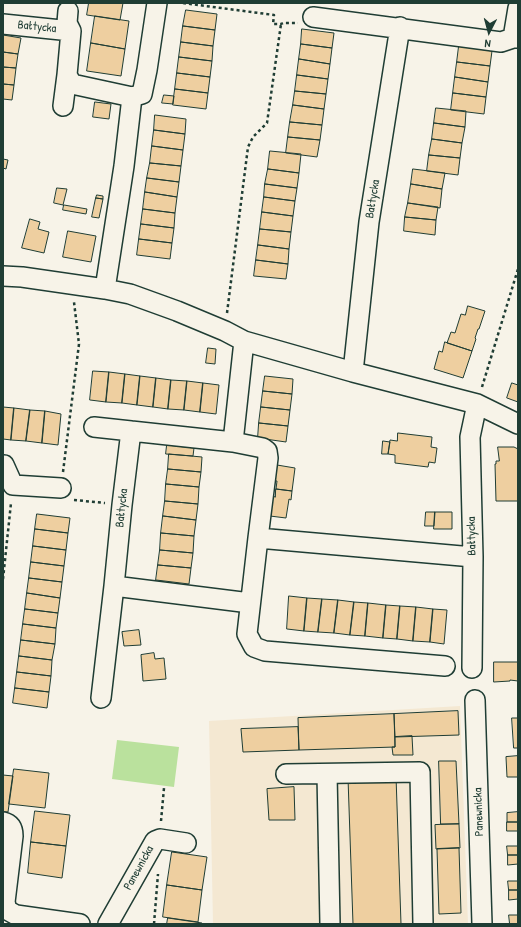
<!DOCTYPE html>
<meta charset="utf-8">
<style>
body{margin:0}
#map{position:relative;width:521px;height:927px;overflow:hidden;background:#f7f3e8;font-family:"Patrick Hand",sans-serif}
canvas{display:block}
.frame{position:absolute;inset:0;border:4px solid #1f3d34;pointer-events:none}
.north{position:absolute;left:469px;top:12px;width:40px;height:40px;-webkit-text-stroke:3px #f7f3e8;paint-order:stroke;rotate:186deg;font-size:11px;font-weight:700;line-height:16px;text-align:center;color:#1f3d34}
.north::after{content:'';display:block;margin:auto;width:14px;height:18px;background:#1f3d34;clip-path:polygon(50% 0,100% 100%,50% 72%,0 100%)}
</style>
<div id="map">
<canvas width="521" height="927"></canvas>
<div class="frame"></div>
<div class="north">N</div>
</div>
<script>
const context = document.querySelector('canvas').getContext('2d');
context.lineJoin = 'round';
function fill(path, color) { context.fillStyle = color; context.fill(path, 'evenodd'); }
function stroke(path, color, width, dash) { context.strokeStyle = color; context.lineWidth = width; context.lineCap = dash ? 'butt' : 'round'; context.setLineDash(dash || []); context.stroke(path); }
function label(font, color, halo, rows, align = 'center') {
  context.font = font + ' "Patrick Hand",sans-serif'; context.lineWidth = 4; context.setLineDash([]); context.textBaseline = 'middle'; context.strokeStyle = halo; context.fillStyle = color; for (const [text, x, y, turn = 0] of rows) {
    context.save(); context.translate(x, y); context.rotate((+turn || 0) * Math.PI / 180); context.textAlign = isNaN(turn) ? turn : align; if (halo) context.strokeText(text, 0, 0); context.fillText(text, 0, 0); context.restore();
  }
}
const built = new Path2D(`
 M460 706 468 924H213L209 721Z`);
const green = new Path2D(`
 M117 740 179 747 174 787 112 779Z`);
const building = new Path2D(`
 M89 3H123L120 20 87 15Z
 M186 10 217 14 215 30 183 26Z
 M95 16 129 21 125 49 91 43Z
 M183 26 215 30 213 46 181 42Z
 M302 29 334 33 332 48 301 44Z
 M3 35 21 38 18 54 3 52Z
 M181 42 213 46 212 61 179 57Z
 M91 43 125 49 121 76 87 71Z
 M301 44 332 48 330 64 299 59Z
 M459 46 492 51 490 66 457 62Z
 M3 52 18 54 16 68 3 67Z
 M179 57 212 61 210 77 177 73Z
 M299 59 330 64 328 79 297 75Z
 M457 62 490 66 488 82 455 77Z
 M3 67 16 68 14 85 3 84Z
 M177 73 210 77 208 93 175 89Z
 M297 75 328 79 326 94 295 91Z
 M455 77 488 82 486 97 453 93Z
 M3 84 14 85 12 100 3 99Z
 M175 89 208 93 206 109 173 105Z
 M295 91 326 94 324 109 293 105Z
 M453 93 486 97 484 114 451 110Z
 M164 95 174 96 173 104 162 103Z
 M95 102 111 104 109 119 93 117Z
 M293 105 324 109 322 125 290 122Z
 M436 108 466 111 465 127 434 123Z
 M155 115 186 119 185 134 154 130Z
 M290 122 322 125 320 140 288 137Z
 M434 123 465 127 462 143 432 139Z
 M154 130 185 134 183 150 152 146Z
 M288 137 320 140 317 157 286 153Z
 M432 139 462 143 460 158 429 155Z
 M152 146 183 150 181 166 150 163Z
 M270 151 301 154 299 173 268 169Z
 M429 155 460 158 458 175 427 171Z
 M3 159 8 160 6 169 3 168Z
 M150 163 181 166 179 182 147 178Z
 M268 169 299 173 297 188 265 184Z
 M413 169 445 173 442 189 411 184Z
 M147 178 179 182 177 197 145 192Z
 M265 184 297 188 295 201 264 197Z
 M411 184 442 189 440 208 408 203Z
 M57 188 67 189 63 205 54 203Z
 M145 192 177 197 175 213 143 209Z
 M97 195 103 196V199L96 198Z
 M264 197 295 201 293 216 262 212Z
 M96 198 103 199 99 218 92 217Z
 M408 203 438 207 436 220 405 217Z
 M64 205 87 209 86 214 63 210Z
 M143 209 175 213 174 228 141 224Z
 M262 212 293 216 291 232 260 229Z
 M405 217 436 220 435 235 404 231Z
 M30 219 40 222 38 229 49 232 44 253 22 248Z
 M141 224 174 228 172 243 139 239Z
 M260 229 291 232 289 249 258 245Z
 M68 231 96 236 91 262 63 257Z
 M139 239 172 243 170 259 137 255Z
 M258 245 289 249 288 264 256 260Z
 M256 260 288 264 286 279 254 276Z
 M468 306 485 311 479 329H478L475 338 476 339 472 351 447 343 451 332 455 333 461 314 465 315Z
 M445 342 472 351 463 378 434 369 439 351 442 352Z
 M208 348 216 349 215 364 206 363Z
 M93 371 109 372 106 402 90 400Z
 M109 372 125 374 122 403 106 402Z
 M125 374 140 376 137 405 122 403Z
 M140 376 156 378 153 407 137 405Z
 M265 376 293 379 292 394 263 391Z
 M156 378 171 380 168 409 153 407Z
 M171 380 187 381 184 410 168 409Z
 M187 381 203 383 200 412 184 410Z
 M203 383 219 385 216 414 200 412Z
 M512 383 518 385V402L507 398Z
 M263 391 292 394 290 410 261 407Z
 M3 407 14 408 11 440 3 439Z
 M261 407 290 410 288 426 259 423Z
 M14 408 30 410 26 441 11 440Z
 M30 410 45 411 42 443 26 441Z
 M45 411 61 414 58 445 42 443Z
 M259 423 288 426 286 442 258 438Z
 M398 433 432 437 431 447 437 448 435 463 429 462 428 467 395 463V455L388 454 390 440 397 441Z
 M383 441 390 442 388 454H382Z
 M167 445 194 448 193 456 166 454Z
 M498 447H514L518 449V501H496L495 464H496V461H499Z
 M169 454 202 457 201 472 168 469Z
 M277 465 295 468 292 491 276 489 277 481H275Z
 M168 469 201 472 199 487 166 484Z
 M166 484 199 487 198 504 165 501Z
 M276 489 292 491 291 500 289 499 286 518 270 516 273 496 275 497Z
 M165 501 198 504 196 520 163 516Z
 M426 512H435L434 526H425Z
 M435 512H452V529H434Z
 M37 514 70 518 68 533 35 529Z
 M163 516 196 520 194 536 161 533Z
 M35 529 68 533 66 550 33 546Z
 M161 533 194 536 193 553 160 550Z
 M33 546 66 550 64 566 31 562Z
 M160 550 193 553 191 568 158 565Z
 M31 562 64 566 62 582 29 578Z
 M158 565 191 568 189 584 156 580Z
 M29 578 62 582 60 598 27 593Z
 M27 593 60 598 58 613 25 609Z
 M289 596 307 598 304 631 287 629Z
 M307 598 322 599 318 632 304 631Z
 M322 599 338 600 334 633 318 632Z
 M338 600 354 602 350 635 334 633Z
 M354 602 368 603 365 636 350 635Z
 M368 603 386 605 383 638 365 636Z
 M386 605 400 606 397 639 383 638Z
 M400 606 416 607 413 641 397 639Z
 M416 607 433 609 430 642 413 641Z
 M25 609 58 613 56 628 23 624Z
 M433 609 447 610 444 644 430 642Z
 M23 624 56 628 55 644 21 640Z
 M139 630 141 645 124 646 122 632Z
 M21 640 55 644 52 660 19 656Z
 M154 653 155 659 164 658 166 679 143 681 141 655Z
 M19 656 52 660 51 676 17 672Z
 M494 662H518V681L510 680V681L494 682Z
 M17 672 51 676 49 692 15 688Z
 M15 688 49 692 47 708 13 703Z
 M458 711 459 735 395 737 394 714Z
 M394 714 395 747 299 750 298 718Z
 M512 718H518V748H514Z
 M298 727 299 750 243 752 241 729Z
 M412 736 413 755H393L392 747H395V737Z
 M518 756V777H507L506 757Z
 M439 761H456L459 824H441Z
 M14 769 49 773 45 808 9 804Z
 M3 775 13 776 8 812H3Z
 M396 776 401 924H353L348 778Z
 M294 787 295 820H269L267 789Z
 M35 811 70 815 66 846 31 842Z
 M518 812V822H507V813Z
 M507 822H518V831H507Z
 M459 824 460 848 436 849 435 825Z
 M31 842 66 846 62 878 28 873Z
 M507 846H518V855H508Z
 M459 848 461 913 439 914 437 849Z
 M172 852 207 857 202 890 167 885Z
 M508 855H518V864L508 865Z
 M508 881H518V890H509Z
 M167 885 202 890 198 922 163 917Z
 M509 890H518V899L509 900Z
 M509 915H518V924H510Z
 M168 918 202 923V924H167Z`);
const path = new Path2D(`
 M183 3 274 15 273 24H281L283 23H298
 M227 313 248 147 253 137 267 123 281 24
 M482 387 518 269
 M63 472 79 344 74 302
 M74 500 105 503
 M3 579 11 503
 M161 821 164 788
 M154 924 158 874`);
const minor = new Path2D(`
 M68 11 67 23 71 31 67 75 72 84 132 97
 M313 17 501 42 513 38H518
 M3 24 71 31
 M513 38 518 8
 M63 106 67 75
 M3 276 22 277 105 289 130 294 177 311 225 331 244 341 353 372 477 404 518 424
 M105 289 124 166 132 97 142 94 147 70 157 3
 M353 372 369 222 400 27
 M94 427 131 431
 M233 442 263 448 267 451 268 458 258 538 247 634 254 647 265 651 445 666
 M3 465H4L13 485 61 488
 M258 538 473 557
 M114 586 122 505 131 431 233 442 244 341
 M472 668 473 557 470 437 477 404
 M101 698 114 586 250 603
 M475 700 482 924
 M286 774 420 772 423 924
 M327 774 330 924
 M3 822C11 824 13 828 13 836L5 902 7 910 16 915 80 924
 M108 924 155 841 160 839 186 843`);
const streetNames = [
 ["Bałtycka",37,27,6],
 ["Bałtycka",373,199,-81],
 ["Bałtycka",122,508,-84],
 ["Bałtycka",472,536,-91],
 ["Panewnicka",479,812,-92],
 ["Panewnicka",139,868,-61]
];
fill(built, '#f4e8d2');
fill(green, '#bae19d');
fill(building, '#eecfa0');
stroke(building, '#1f3d34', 1);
stroke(minor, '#1f3d34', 22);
stroke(path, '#1f3d34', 2.5, [3, 3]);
stroke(minor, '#f7f3e8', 19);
label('12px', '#1f3d34', '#f7f3e8', streetNames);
</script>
